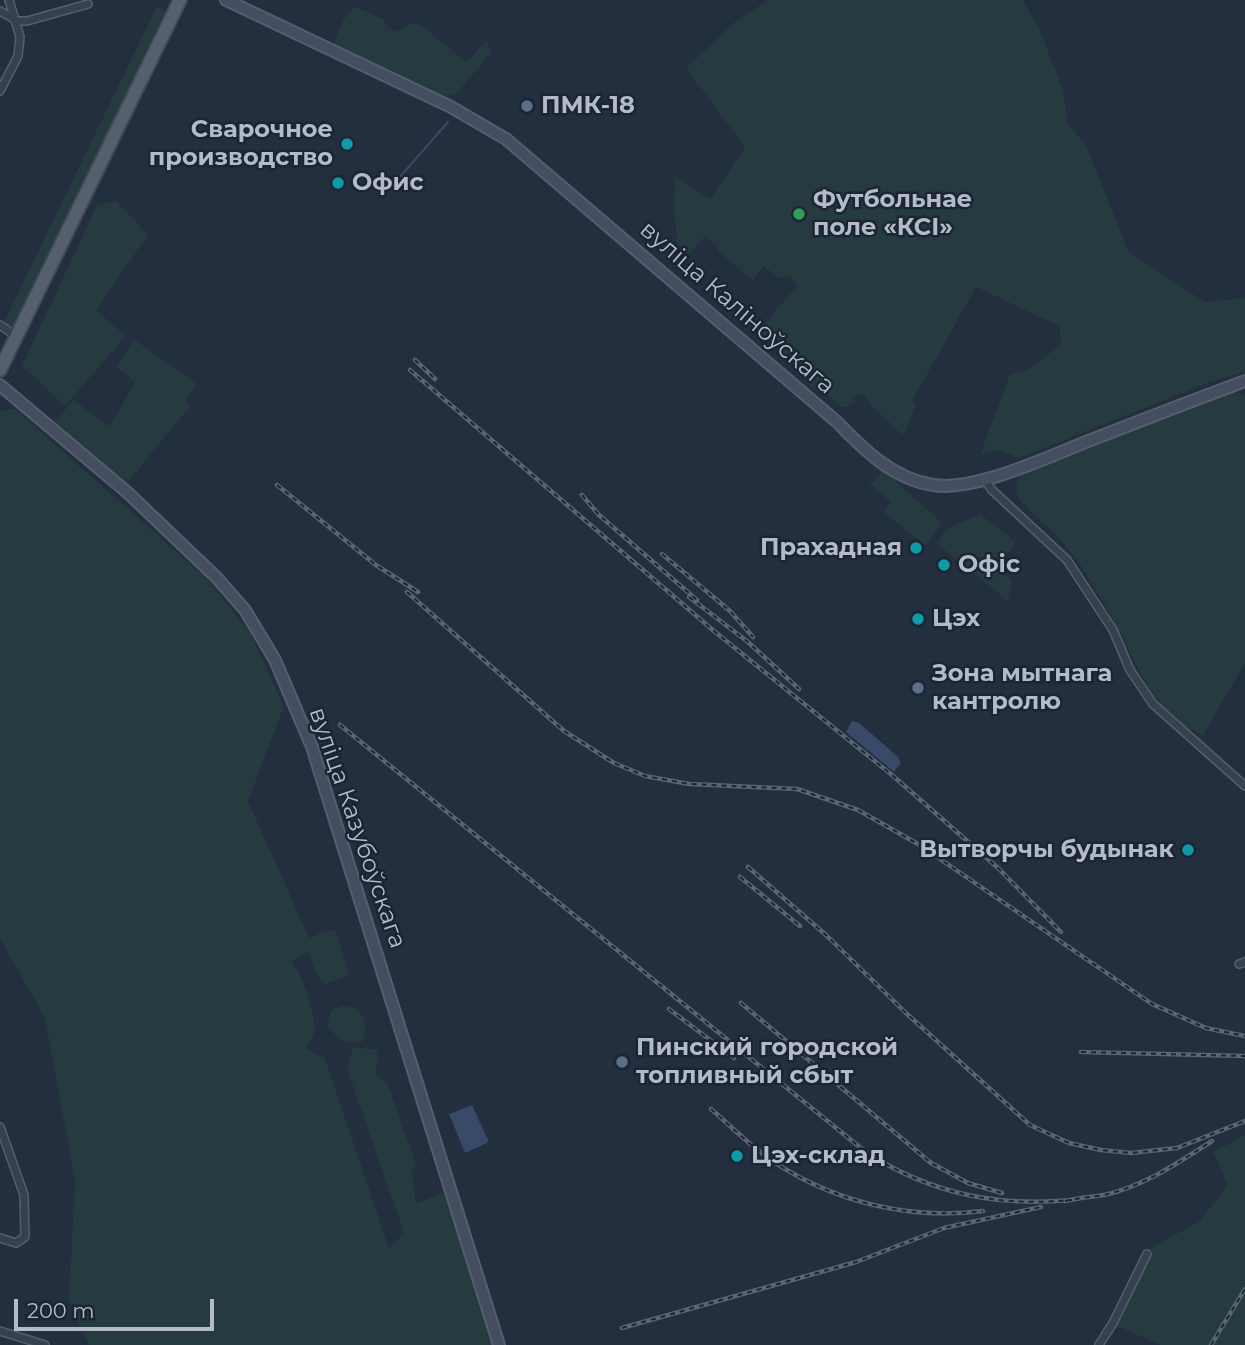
<!DOCTYPE html>
<meta charset="utf-8">
<style>
body{margin:0}
#map{position:relative;width:1245px;height:1345px;overflow:hidden;background:#232e3e;font-family:Montserrat,sans-serif}
canvas{display:block}
.scale{position:absolute;left:14px;top:1299px;width:200px;height:32px;box-sizing:border-box;border:4px solid #b3bbc9;border-top:0;padding-left:9px;font-size:21px;line-height:24px;white-space:nowrap;color:#b3bbc9;-webkit-text-stroke:5px #1c2533;paint-order:stroke}
</style>
<div id="map">
<canvas width="1245" height="1345"></canvas>
<div class="scale">200 m</div>
</div>
<script>
const context = document.querySelector('canvas').getContext('2d');
context.lineJoin = 'round';
function fill(path, color) { context.fillStyle = color; context.fill(path, 'evenodd'); }
function stroke(path, color, width, dash) { context.strokeStyle = color; context.lineWidth = width; context.lineCap = dash ? 'butt' : 'round'; context.setLineDash(dash || []); context.stroke(path); }
function label(font, color, halo, rows, align = 'center') {
  context.font = font + ' Montserrat,sans-serif'; context.lineWidth = 5; context.setLineDash([]); context.textBaseline = 'middle'; context.strokeStyle = halo; context.fillStyle = color; for (const [text, x, y, turn = 0] of rows) {
    context.save(); context.translate(x, y); context.rotate((+turn || 0) * Math.PI / 180); context.textAlign = isNaN(turn) ? turn : align; if (halo) context.strokeText(text, 0, 0); context.fillText(text, 0, 0); context.restore();
  }
}
const green = new Path2D(`
 M768 0H1023L1040 31 1063 90 1068 124 1086 145 1128 251 1205 302 1245 298V371L1207 383 1019 458 999 450 980 455 1010 374 1028 369 1061 345 1059 326 976 287 912 401 916 404 905 433 901 434 870 404 864 395H852L855 402 847 407H841L831 397 811 387 791 358 774 349 761 336 768 320 797 286 789 276 778 278 764 266 752 280 717 250 719 248 705 236 689 255 677 243 674 208 675 176 710 199 745 147 686 68 735 22Z
 M157 6 165 11 13 329 3 324Z
 M356 7 382 19 390 29 396 32 412 23 421 25 466 62 487 40 491 53 457 93 441 98 334 46C336 33 345 12 356 7Z
 M116 201 148 235 96 310 126 336 65 406 22 366 97 205Z
 M134 339 196 384 186 400 191 405 127 483 55 422 73 400 110 426 135 382 116 367Z
 M1233 391 1245 397V663L1203 735C1154 717 1139 667 1116 625 1099 595 1081 561 1057 536 1047 525 1020 506 1017 493 1015 486 1019 479 1021 472L1030 466Z
 M15 409 206 578 250 633 284 706 248 801 309 938 321 933 336 930 349 975 325 984 316 974 308 952 291 962C303 972 316 1017 314 1033 313 1038 308 1045 306 1049L325 1058 389 1248 404 1233 347 1069 353 1047 377 1050 378 1063 375 1072 388 1085 416 1165 412 1171 416 1204 446 1191 495 1345H89L69 1300 75 1181 45 1018 0 939V411Z
 M883 470 942 523 925 546 884 512 891 502 868 482 874 481Z
 M980 514 1016 542 996 569 1012 580 1008 601 936 543 948 528Z
 M342 1006C365 1008 369 1023 362 1042 345 1044 337 1039 327 1025L331 1011Z
 M1245 1135V1345H1161L1117 1326 1155 1245 1199 1222 1228 1185 1213 1152Z`);
const water = new Path2D(`
 M852 721 859 723 897 756 901 763 894 772 846 732Z
 M472 1105 489 1142 465 1153 449 1114Z`);
const stream = new Path2D(`
 M405 183 399 178 448 122`);
const street = new Path2D(`
 M0 11 17 21H27L88 4
 M0 91 18 56 20 37 9 0
 M0 325 16 336
 M984 479 992 490 1067 560 1113 630 1130 670 1153 704 1245 786
 M1239 964 1245 962
 M0 1127 24 1195 25 1237 16 1243 0 1238
 M0 1331 45 1345
 M1099 1345 1113 1323 1147 1254`);
const secondary = new Path2D(`
 M226 0 451 107 506 139 837 422C863 449 893 479 933 485 976 492 1049 456 1091 440 1142 420 1194 400 1245 381
 M0 385 128 493 217 578 245 610 275 660 312 747 499 1345`);
const primary = new Path2D(`
 M0 370 180 0`);
const rail = new Path2D(`
 M415 360 435 379
 M410 370 714 631 892 775 998 868 1061 932
 M277 485 376 565 418 592
 M582 495 599 515 697 600
 M662 554 730 611 753 637
 M407 592 564 731 614 763 645 776 689 784 797 789 858 810 918 844 1152 1004 1206 1028 1245 1036
 M689 597 748 642 799 689
 M340 725 867 1153C932 1194 997 1207 1072 1200
 M748 867 826 935 907 1014 1030 1125 1069 1143 1101 1150 1131 1153 1177 1148 1245 1121
 M740 877 800 926
 M741 1003 931 1163 968 1183 1002 1193
 M669 1009 734 1058
 M1081 1052 1245 1056
 M711 1109C732 1127 753 1149 777 1164 838 1203 911 1220 983 1211
 M1065 1201C1078 1198 1091 1197 1104 1195 1144 1186 1178 1163 1212 1141
 M622 1328 856 1262 944 1228 1041 1207
 M1211 1345 1245 1289`);
const markers = [
 [527,106,7,"#5c6f8a"],
 [347,144,7,"#0f9aa8"],
 [338,183,7,"#0f9aa8"],
 [799,214,7,"#2e9e5b"],
 [916,548,7,"#0f9aa8"],
 [944,565,7,"#0f9aa8"],
 [918,619,7,"#0f9aa8"],
 [918,688,7,"#5c6f8a"],
 [1188,850,7,"#0f9aa8"],
 [622,1062,7,"#5c6f8a"],
 [737,1156,7,"#0f9aa8"]
];
const poiNames = [
 ["ПМК-18",541,106],
 ["Сварочное",333,130,"right"],
 ["производство",333,158,"right"],
 ["Офис",352,183],
 ["Футбольнае",813,200],
 ["поле «КСІ»",813,228],
 ["Прахадная",902,548,"right"],
 ["Офіс",958,565],
 ["Цэх",932,619],
 ["Зона мытнага",932,674],
 ["кантролю",932,702],
 ["Вытворчы будынак",1174,850,"right"],
 ["Пинский городской",636,1048],
 ["топливный сбыт",636,1076],
 ["Цэх-склад",751,1156]
];
const streetNames = [
 ["вуліца Каліноўскага",737,308,41],
 ["вуліца Казубоўскага",357,828,71]
];
fill(green, '#253b3f');
fill(water, '#384a68');
stroke(stream, '#384a68', 2);
stroke(street, '#555e6c', 10);
stroke(secondary, '#555e6c', 14);
stroke(primary, '#404957', 16);
stroke(street, '#37404e', 7);
stroke(secondary, '#454e61', 10);
stroke(primary, '#555f6e', 12);
stroke(rail, '#596475', 4.5);
stroke(rail, '#1c2533', 2, [5]);
for (const [x, y, r, color] of markers) { const dot = new Path2D(); dot.arc(x, y, r, 0, 2 * Math.PI); context.fillStyle = color; context.fill(dot); stroke(dot, '#1c2533', 2.5); }
label('bold 24px', '#b3bbc9', '#1c2533', poiNames, 'left');
label('24px', '#b3bbc9', '#1c2533', streetNames);
</script>
